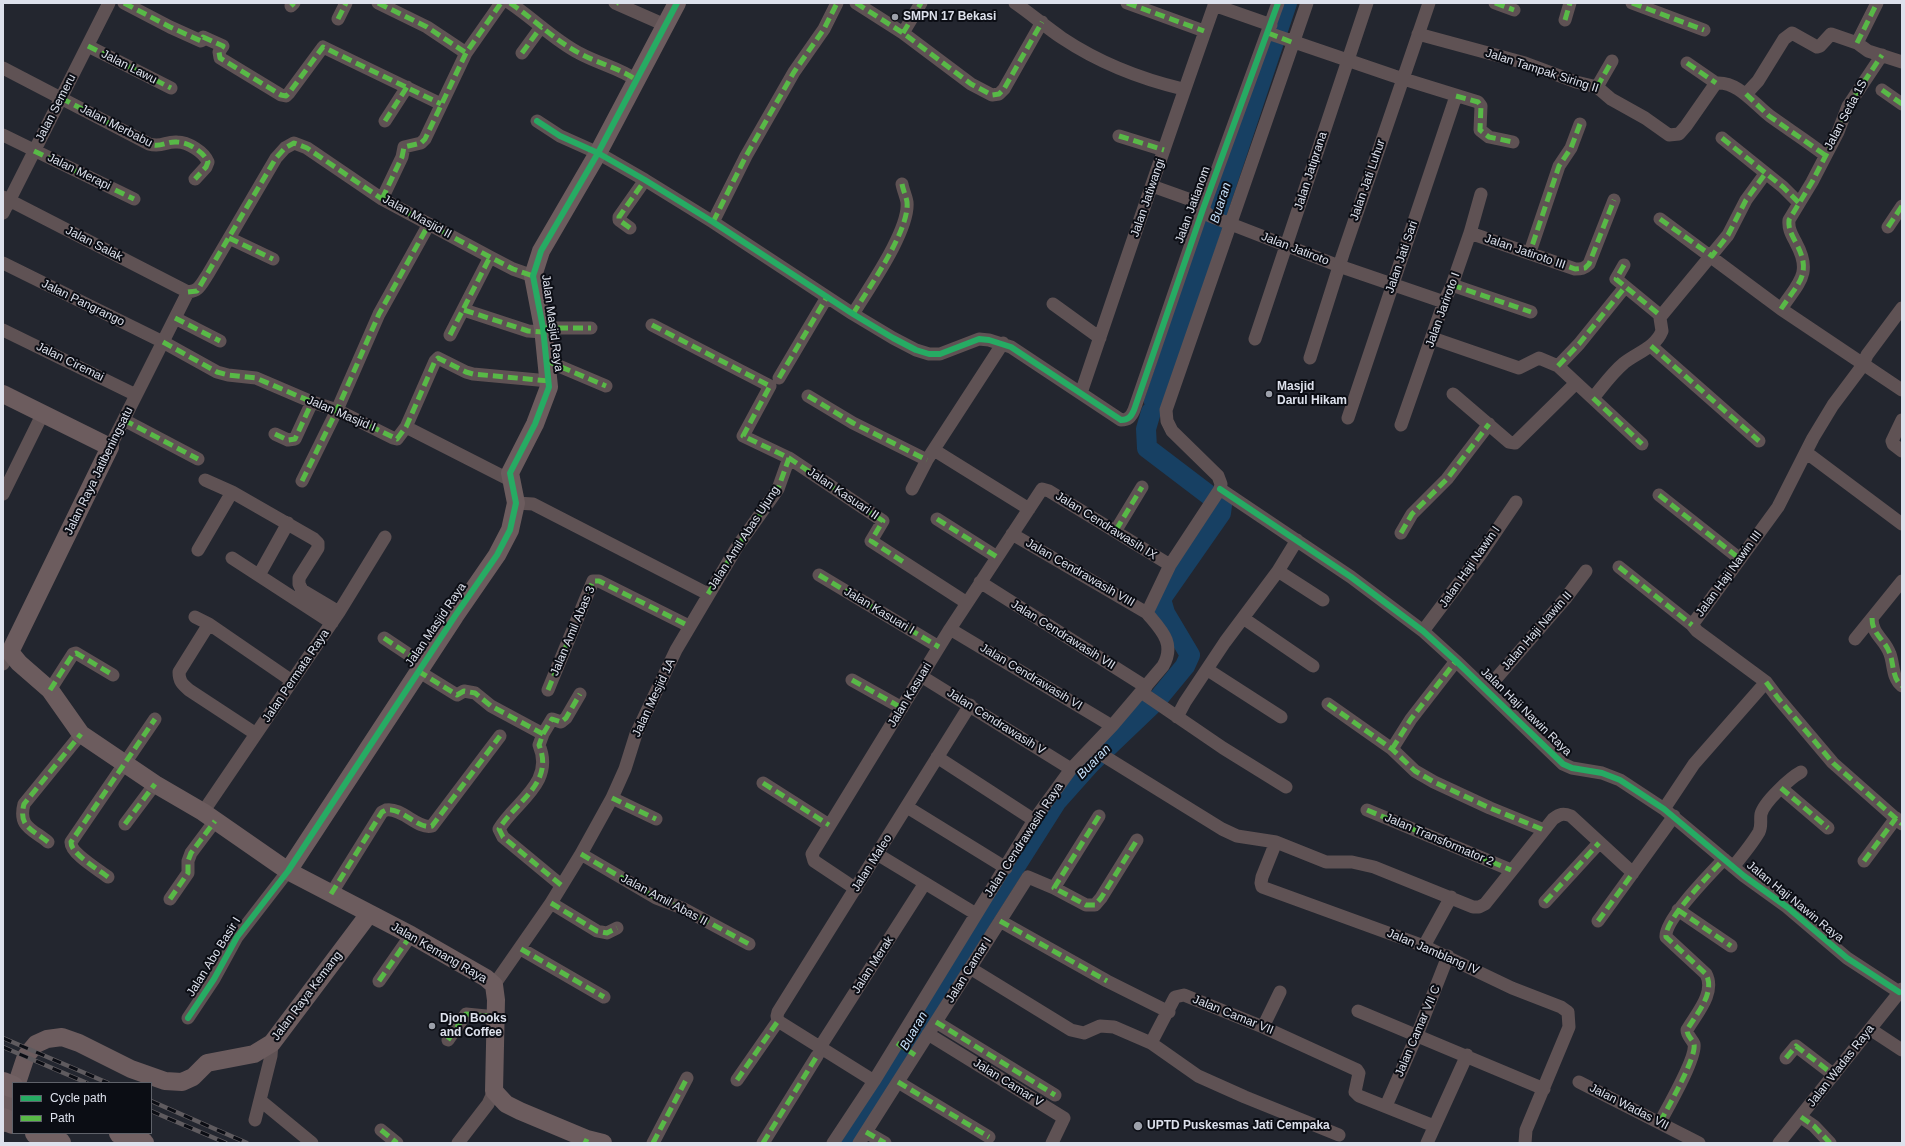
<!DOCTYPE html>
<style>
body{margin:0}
#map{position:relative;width:1905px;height:1146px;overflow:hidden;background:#23262f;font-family:Arial,sans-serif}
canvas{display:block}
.frame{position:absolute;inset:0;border:4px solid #dde1ec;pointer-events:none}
.legend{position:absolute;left:12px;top:1082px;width:140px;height:52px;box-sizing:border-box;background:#0b0d14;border:1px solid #5f626a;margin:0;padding:5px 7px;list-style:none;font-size:12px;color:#dde1ec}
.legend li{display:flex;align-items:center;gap:8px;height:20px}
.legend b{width:20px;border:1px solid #5f626a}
</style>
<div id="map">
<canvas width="1905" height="1146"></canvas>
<div class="frame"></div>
<ul class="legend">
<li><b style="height:5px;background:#26ab63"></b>Cycle path</li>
<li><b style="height:5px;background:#58b947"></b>Path</li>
</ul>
</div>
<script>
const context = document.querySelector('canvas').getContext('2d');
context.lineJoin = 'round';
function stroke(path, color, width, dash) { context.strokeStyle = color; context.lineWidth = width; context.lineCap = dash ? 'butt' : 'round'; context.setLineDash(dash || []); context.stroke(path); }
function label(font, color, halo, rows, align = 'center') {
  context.font = font + ' Arial,sans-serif'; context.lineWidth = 4; context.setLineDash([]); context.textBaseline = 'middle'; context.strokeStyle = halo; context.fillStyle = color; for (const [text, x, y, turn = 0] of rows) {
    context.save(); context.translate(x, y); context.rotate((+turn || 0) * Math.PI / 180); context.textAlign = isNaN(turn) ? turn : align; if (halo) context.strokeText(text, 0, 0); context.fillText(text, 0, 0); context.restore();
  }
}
const river = new Path2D(`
 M1154 402 1287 3
 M849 1143 932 998 1057 801 1090 764 1157 700 1185 666 1190 655 1165 613 1161 599 1221 513 1222 505 1147 448 1146 429 1151 412`);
const street = new Path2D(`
 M124 3 170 27 201 41 203 37 223 46 219 52 220 58 281 95 286 96 289 93 323 47 441 104
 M378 3 427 27 466 53
 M510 3C534 19 554 40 579 53 599 64 620 68 638 81
 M615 3 665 25
 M856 3 903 33 971 84 992 95 999 94 1004 89 1042 22
 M1015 3C1031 14 1046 27 1062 38 1098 62 1141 79 1183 89
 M1127 3 1204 31
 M1495 3 1514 10
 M1632 3 1704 30
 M1214 5 1271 25
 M291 6 294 3
 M338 19 346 3
 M1565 20 1570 3
 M903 33 921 3
 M1268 33 1394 76 1478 102 1481 106 1480 130 1489 137 1513 142
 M1418 34 1525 63 1576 82 1597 87 1611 99 1645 118 1669 135 1679 134 1686 126 1716 83C1738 81 1754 104 1770 116 1788 129 1807 141 1825 155
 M1857 43 1877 3
 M88 46 171 88
 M522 53 541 27
 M1687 63 1716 83
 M3 68 149 144C162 148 166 141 177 142 188 142 204 152 208 162L206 167 195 179
 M1597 87 1612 61
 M1882 90 1902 104
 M1746 94 1758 81 1784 39 1792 33 1817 47 1820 46 1831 34 1857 43 1868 51 1902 62
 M385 121 407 87
 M537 121 560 136 598 153 645 180 713 222 853 314 893 338 916 350 929 354H940L979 339 989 340 1011 347 1121 420C1128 420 1131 417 1134 410L1203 209 1278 3
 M3 135 134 199
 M1119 136 1164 150
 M1722 138 1783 187 1799 203
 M1152 186 1194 201 1210 216 1339 266 1444 302
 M3 197 186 291C198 294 202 283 208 274L276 158 285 148 294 143 307 148 382 199 490 257 513 269 533 276
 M382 199 402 157 404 147 421 143 425 139 466 53 501 3
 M3 213 109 3
 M1660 219 1781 309 1902 390
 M713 222 746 156 794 72 824 29 837 3
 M1888 227 1902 206
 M630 228 619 220V217L645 180
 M1470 233 1575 269C1581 269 1584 269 1589 264L1614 200
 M229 238 273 259
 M1530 252 1559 166 1571 148 1580 124
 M3 263 163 342 217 372 228 375 256 378 312 402 337 410 393 438 397 439 406 427 435 361 438 358 466 372 473 374 549 381
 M1624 265 1616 279 1661 316
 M1452 285 1531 312
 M1053 304 1100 338
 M1781 309C1798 283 1813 274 1796 243 1792 235 1788 229 1789 220L1812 182 1838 132 1848 106 1882 55
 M464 310 528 331 543 332
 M853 314C868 289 910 230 907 202 906 196 903 190 902 184
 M175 318 220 341
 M652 325 770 386 743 436 789 458 883 521 871 541 967 603
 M543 328H591
 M3 330 136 395
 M450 335 490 257
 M1432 338 1519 368 1539 358 1558 366 1642 444
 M1255 339 1367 3
 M1651 346 1759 441
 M1310 358 1343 254 1429 3
 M547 361 606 386
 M1558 366 1579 344 1625 287
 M779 378 827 297
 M1081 393C1125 263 1169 133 1215 3
 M1453 394 1509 442 1515 443 1575 384
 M808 396 853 423 927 460
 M1593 398C1603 386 1612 373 1624 363 1638 352 1655 348 1662 331L1660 318 1661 316 1728 235 1746 200 1765 174
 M1348 418 1456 96
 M124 420 198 459
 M1902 420 1892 441 1893 444 1902 451
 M1401 425 1444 302 1452 285 1470 233 1481 194
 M406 427 510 480
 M275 434 288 440 295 439 312 402
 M110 447 188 292
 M934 450 1029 509
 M1807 453 1902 524
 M205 480 232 492 314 539 318 543V548L299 578V584L302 590 339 612
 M302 481 337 410 379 314 429 224
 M912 489 927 460 1003 343
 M1220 489 1351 577 1423 631 1456 661 1563 764 1572 768 1602 773 1620 780 1664 809 1744 876 1787 907 1847 958 1899 992
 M3 494 43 413
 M1659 495 1740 559
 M516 503 533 504 708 594
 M937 519 997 557
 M1116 530 1142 487
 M1401 533 1412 514 1447 479 1489 424
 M198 550 232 492
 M232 558 332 623
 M1619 567 1692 625 1697 631 1766 682 1778 698 1833 763 1902 824
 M1278 571 1323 600
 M259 575 288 523
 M819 575 939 647
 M980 582 1146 687
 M1147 613 1170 565 1220 489 1221 484 1218 476 1172 431 1167 421 1166 410 1307 3
 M195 617 209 624 292 681
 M1243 618 1313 666
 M1872 618C1872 635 1885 639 1890 654 1894 665 1892 678 1902 686
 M209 624 179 672C179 681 182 684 189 690L256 734
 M1692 625 1778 507 1813 438 1833 405 1863 365 1867 355 1902 308
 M950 629 1112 726
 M1423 631 1480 555 1516 502
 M384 638 423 664
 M1855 639 1902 581
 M3 664 10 652
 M1208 670 1281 717
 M418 671 457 695 464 691 475 693 491 706 543 734
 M921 676 1071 769
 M852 680 902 708
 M1487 689 1565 599 1586 571
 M50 690 73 654 76 653 113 675
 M548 690 593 581H599L689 626
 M1141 692 1223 748 1286 787
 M1328 704 1392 749 1415 771 1434 782 1490 808 1544 830
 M1177 717 1185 702 1225 642 1278 571 1297 540
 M1091 748 1222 829 1237 836 1276 842 1326 862H1352L1374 867 1473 907H1479L1485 904 1553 819C1560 814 1563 813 1571 816L1633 873
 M1392 749 1411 719 1456 661
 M937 757 1034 820
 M763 783 829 825
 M1781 788 1828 828
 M612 798 656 819
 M907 807 1006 868
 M1664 809 1694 764 1766 682
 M1367 810 1511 870
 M203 812 339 612 385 537
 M125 824 155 784
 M48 842C32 829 18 827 24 804L81 734
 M1276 842 1262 877 1261 883 1262 887 1424 946 1512 988 1561 1007 1568 1012 1569 1027 1526 1130 1525 1143
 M581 854 656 898 682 908 749 944
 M877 854 976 914
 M1864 861 1896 818
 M1733 867C1742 856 1752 844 1759 832 1762 826 1760 820 1761 814 1764 802 1790 778 1801 772
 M108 877C99 870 70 853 71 842L155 719
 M561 885 503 837 499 829C515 802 555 783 539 745L543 734 552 719 561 722 566 718 580 694
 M1054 888 1099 816
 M856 889 814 861 812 854 950 629 1042 489 1049 491 1170 565
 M331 894 382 812 386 810C402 807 418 830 432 826L500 736
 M170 899 188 873V861L191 853 215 821
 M1545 902 1599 843
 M551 903 597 931 607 933 617 928
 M1678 910 1731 946
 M1000 921 1107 981 1169 1012
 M1598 921 1674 816
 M1424 946 1451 897
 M521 949 604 997
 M970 968 1071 1030 1084 1033 1100 1026 1114 1027 1151 1043 1198 1076 1245 1097 1339 1135
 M379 981 411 935
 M494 985 551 903 581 854 612 798 625 769 636 734 676 650 737 547 778 489 789 458
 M1358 1011 1544 1089
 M188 1018 214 979 237 937 288 871
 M778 1021 777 1016 778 1012 970 705
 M778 1021 874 1081
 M936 1022 1055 1095
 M1263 1027 1280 992
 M1870 1029 1902 1050
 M928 1034 1064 1118 1052 1143
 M448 1040 466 1014 496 1017
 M1151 1043 1175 997 1184 995 1263 1027 1357 1070 1359 1073 1355 1092 1359 1096 1434 1126
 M820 1047 925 883
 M1786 1058 1796 1046 1834 1075
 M737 1080 778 1021
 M898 1082 989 1137
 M1579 1082 1699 1143
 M261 1101 312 1143
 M1386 1106 1417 1035 1448 956
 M1801 1117 1814 1126 1830 1143
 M255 1120 271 1056 272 1043
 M1660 1122C1667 1109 1697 1057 1694 1044 1692 1039 1687 1036 1687 1030 1696 1014 1716 993 1706 974L1666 937C1664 920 1711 873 1724 859
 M381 1130 397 1143
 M866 1132 885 1143
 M458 1143 488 1104 494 1091
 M653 1143 687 1078
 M763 1143 817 1056
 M833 1143 874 1081 1034 820 1071 769 1112 726 1163 666C1176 643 1161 630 1147 613L1012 534
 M859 1143 1028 877 1054 888 1086 905H1095L1101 898 1137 840
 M1427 1143 1467 1055
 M1779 1143 1902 989`);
const secondary = new Path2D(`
 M3 394 110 447 10 652 19 663 50 690 81 734 155 784 203 812 288 871 411 935 486 978 494 985 496 1000 494 1091 506 1104 520 1111 587 1139 603 1143
 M288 871 455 616 497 555 510 530 516 503 510 473 535 424 549 387 543 328 533 276 541 251 598 153 677 3
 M17 1083 26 1056 36 1044 47 1039 62 1037 79 1043 131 1069 165 1081 182 1082 193 1077 207 1063 254 1054 272 1043 369 914
 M3 1123 13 1094`);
const highway = new Path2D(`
 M3 1083 13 1087
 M3 1119 13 1123
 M36 1133 60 1143
 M120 1133 143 1143`);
const rail = new Path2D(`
 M3 1038 108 1083
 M3 1047 87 1083
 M151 1101 247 1143
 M151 1111 226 1143`);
const quiet = new Path2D(`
 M124 3 170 27 201 41 203 37 223 46 219 52 220 58 281 95 286 96 289 93 323 47 441 104
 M378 3 427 27 466 53
 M510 3C534 19 554 40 579 53 599 64 620 68 638 81
 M856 3 903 33 971 84 992 95 999 94 1004 89 1042 22
 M1127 3 1204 31
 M1495 3 1514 10
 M1632 3 1704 30
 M616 4 617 3
 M291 6 294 3
 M338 19 346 3
 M1565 20 1570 3
 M903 33 921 3
 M1268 33 1294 43
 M1857 43 1877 3
 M88 46 171 88
 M522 53 541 27
 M1687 63 1716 83
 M1597 87 1612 61
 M1882 90 1902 104
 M1746 94 1769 116 1825 155
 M1456 96 1478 102 1481 106 1480 130 1489 137 1513 142
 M61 98 149 144C162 148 166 141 177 142 188 142 204 152 208 162L206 167 195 179
 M385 121 407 87
 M1580 124 1571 148 1559 166 1530 252 1575 269 1585 268 1589 264 1614 200
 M1119 136 1164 150
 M1722 138 1783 187 1799 203
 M34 151 134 199
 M382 199 402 157 404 147 421 143 425 139 466 53 501 3
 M1660 219 1712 256 1728 235 1746 200 1765 174
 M713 222 746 156 794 72 824 29 837 3
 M1888 227 1902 206
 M630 228 619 220V217L645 180
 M229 238 273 259
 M1624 265 1616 279 1661 316
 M1452 285 1531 312
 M188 292 197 291 276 158 285 148 294 143 307 148 382 199 490 257 513 269 533 276
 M1781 309C1798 283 1813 274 1796 243 1792 235 1788 229 1789 220L1812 182 1838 132 1848 106 1882 55
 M464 310 528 331 543 332
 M853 314C868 289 910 230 907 202 906 196 903 190 902 184
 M175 318 220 341
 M652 325 770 386 743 436 789 458 883 521 871 541 905 563
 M543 328H591
 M450 335 490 257
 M163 342 217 372 228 375 256 378 312 402 337 410 397 439 406 427 435 361 438 358 466 372 473 374 549 381
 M1651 346 1759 441
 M547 361 606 386
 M1558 366 1579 344 1625 287
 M779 378 827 297
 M808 396 853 423 927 460
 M1593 398 1642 444
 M124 420 198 459
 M275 434 288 440 295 439 312 402
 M302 481 337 410 379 314 429 224
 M1659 495 1740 559
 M937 519 997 557
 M1116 530 1142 487
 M1401 533 1412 514 1447 479 1489 424
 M1619 567 1692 625
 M819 575 939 647
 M708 594 737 547 778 489 789 458
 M1872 618C1872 635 1885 639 1890 654 1894 665 1892 678 1902 686
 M384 638 423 664
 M418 671 457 695 464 691 475 693 491 706 543 734
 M852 680 902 708
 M1766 682 1778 698 1833 763 1902 824
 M50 690 73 654 76 653 113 675
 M548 690 593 581H599L689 626
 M1328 704 1392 749 1415 771 1434 782 1490 808 1544 830
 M1392 749 1411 719 1456 661
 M763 783 829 825
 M1781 788 1828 828
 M612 798 656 819
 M1367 810 1511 870
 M1099 816 1054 888 1086 905H1095L1101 898 1137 840
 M125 824 155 784
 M48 842C32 829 18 827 24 804L81 734
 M581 854 656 898 682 908 749 944
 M1864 861 1896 818
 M108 877C99 870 70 853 71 842L155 719
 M561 885 503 837 499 829C515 802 555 783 539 745L543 734 552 719 561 722 566 718 580 694
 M331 894 382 812 386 810C402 807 418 830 432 826L500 736
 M170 899 188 873V861L191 853 215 821
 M1545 902 1599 843
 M551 903 597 931 607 933 617 928
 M1678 910 1731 946
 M1000 921 1107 981
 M1598 921 1633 873
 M521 949 604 997
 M379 981 411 935
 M936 1022 1055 1095
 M448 1040 466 1014 496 1017
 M897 1043 915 1055
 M1786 1058 1796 1046 1834 1075
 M737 1080 778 1021
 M898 1082 989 1137
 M1801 1117 1814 1126 1830 1143
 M1660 1122C1667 1109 1697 1057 1694 1044 1692 1039 1687 1036 1687 1030 1696 1014 1716 993 1706 974L1666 937C1664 920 1711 873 1724 859
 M381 1130 397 1143
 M866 1132 885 1143
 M585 1143 587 1139
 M653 1143 687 1078
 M763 1143 817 1056`);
const cycleway = new Path2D(`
 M537 121 560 136 598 153 645 180 713 222 853 314 893 338 916 350 929 354H940L979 339 989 340 1011 347 1121 420C1128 420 1131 417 1134 410L1203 209 1278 3
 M1220 489 1351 577 1423 631 1456 661 1563 764 1572 768 1602 773 1620 780 1664 809 1744 876 1787 907 1847 958 1899 992
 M188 1018 214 979 237 937 288 871 455 616 497 555 510 530 516 503 510 473 535 424 549 387 543 328 533 276 541 251 598 153 677 3`);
const markers = [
 [895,17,4,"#9ca0aa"],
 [1269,394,4,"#9ca0aa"],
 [432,1026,4,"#9ca0aa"],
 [1138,1126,5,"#9ca0aa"]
];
const poiNames = [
 ["SMPN 17 Bekasi",903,17],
 ["Masjid",1277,387],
 ["Darul Hikam",1277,401],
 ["Djon Books",440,1019],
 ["and Coffee",440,1033],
 ["UPTD Puskesmas Jati Cempaka",1147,1126]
];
const streetNames = [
 ["Jalan Lawu",129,67,27],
 ["Jalan Tampak Siring II",1542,71,18],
 ["Jalan Semeru",56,108,-63],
 ["Jalan Setia 1S",1846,115,-62],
 ["Jalan Merbabu",116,126,27],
 ["Jalan Jatiprana",1311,171,-72],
 ["Jalan Merapi",79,172,26],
 ["Jalan Jati Luhur",1368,180,-71],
 ["Jalan Jatiwangi",1148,198,-71],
 ["Jalan Jatianom",1193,205,-70],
 ["Jalan Masjid II",417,217,29],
 ["Jalan Salak",94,244,27],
 ["Jalan Jatiroto",1295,249,21],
 ["Jalan Jatiroto III",1525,252,19],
 ["Jalan Jati Sari",1402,257,-71],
 ["Jalan Pangrango",83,303,26],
 ["Jalan Jariroto I",1443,310,-70],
 ["Jalan Masjid Raya",552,323,82],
 ["Jalan Ciremai",70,362,26],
 ["Jalan Masjid I",341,414,23],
 ["Jalan Raya Jatibeningsatu",99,471,-64],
 ["Jalan Kasuari II",843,494,34],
 ["Jalan Cendrawasih IX",1106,526,32],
 ["Jalan Amil Abas Ujung",744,538,-57],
 ["Jalan Haji Nawin I",1470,567,-55],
 ["Jalan Cendrawasih VIII",1080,573,30],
 ["Jalan Haji Nawin III",1729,574,-54],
 ["Jalan Kasuari I",879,611,31],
 ["Jalan Masjid Raya",436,625,-56],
 ["Jalan Amil Abas 3",573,631,-67],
 ["Jalan Haji Nawin II",1537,631,-49],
 ["Jalan Cendrawasih VII",1063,635,32],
 ["Jalan Permata Raya",296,676,-56],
 ["Jalan Cendrawasih VI",1031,677,31],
 ["Jalan Kasuari",910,695,-59],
 ["Jalan Mesjid 1A",654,698,-65],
 ["Jalan Haji Nawin Raya",1526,712,44],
 ["Jalan Cendrawasih V",996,722,32],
 ["Jalan Cendrawasih Raya",1024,840,-57],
 ["Jalan Transformator 2",1439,840,23],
 ["Jalan Maleo",872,863,-58],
 ["Jalan Amil Abas II",664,900,28],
 ["Jalan Haji Nawin Raya",1795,902,39],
 ["Jalan Jamblang IV",1433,952,23],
 ["Jalan Kemang Raya",439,953,30],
 ["Jalan Abo Basir I",214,957,-58],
 ["Jalan Merak",873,965,-57],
 ["Jalan Camar I",969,970,-58],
 ["Jalan Raya Kemang",307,996,-53],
 ["Jalan Camar VII",1233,1015,22],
 ["Jalan Camar VII C",1418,1031,-67],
 ["Jalan Wadas Raya",1841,1066,-52],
 ["Jalan Camar V",1008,1083,32],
 ["Jalan Wadas VII",1629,1107,27]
];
const waterNames = [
 ["Buaran",1221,203,-72],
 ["Buaran",1094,762,-46],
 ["Buaran",914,1031,-60]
];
stroke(river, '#174063', 20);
stroke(street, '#5f5254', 13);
stroke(secondary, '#6c5c5e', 18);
stroke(highway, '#726163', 22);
stroke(rail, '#5f5b5f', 4.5);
stroke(rail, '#0b0d14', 3, [9]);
stroke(quiet, '#58b947', 5, [10, 5]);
stroke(cycleway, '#26ab63', 6);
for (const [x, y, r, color] of markers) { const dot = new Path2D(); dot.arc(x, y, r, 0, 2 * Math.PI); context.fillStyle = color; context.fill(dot); stroke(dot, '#0b0d14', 1.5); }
label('bold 12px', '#dde1ec', '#0b0d14', poiNames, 'left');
label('12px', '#dde1ec', '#0b0d14', streetNames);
label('italic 13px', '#c5dff8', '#0b0d14', waterNames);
</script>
